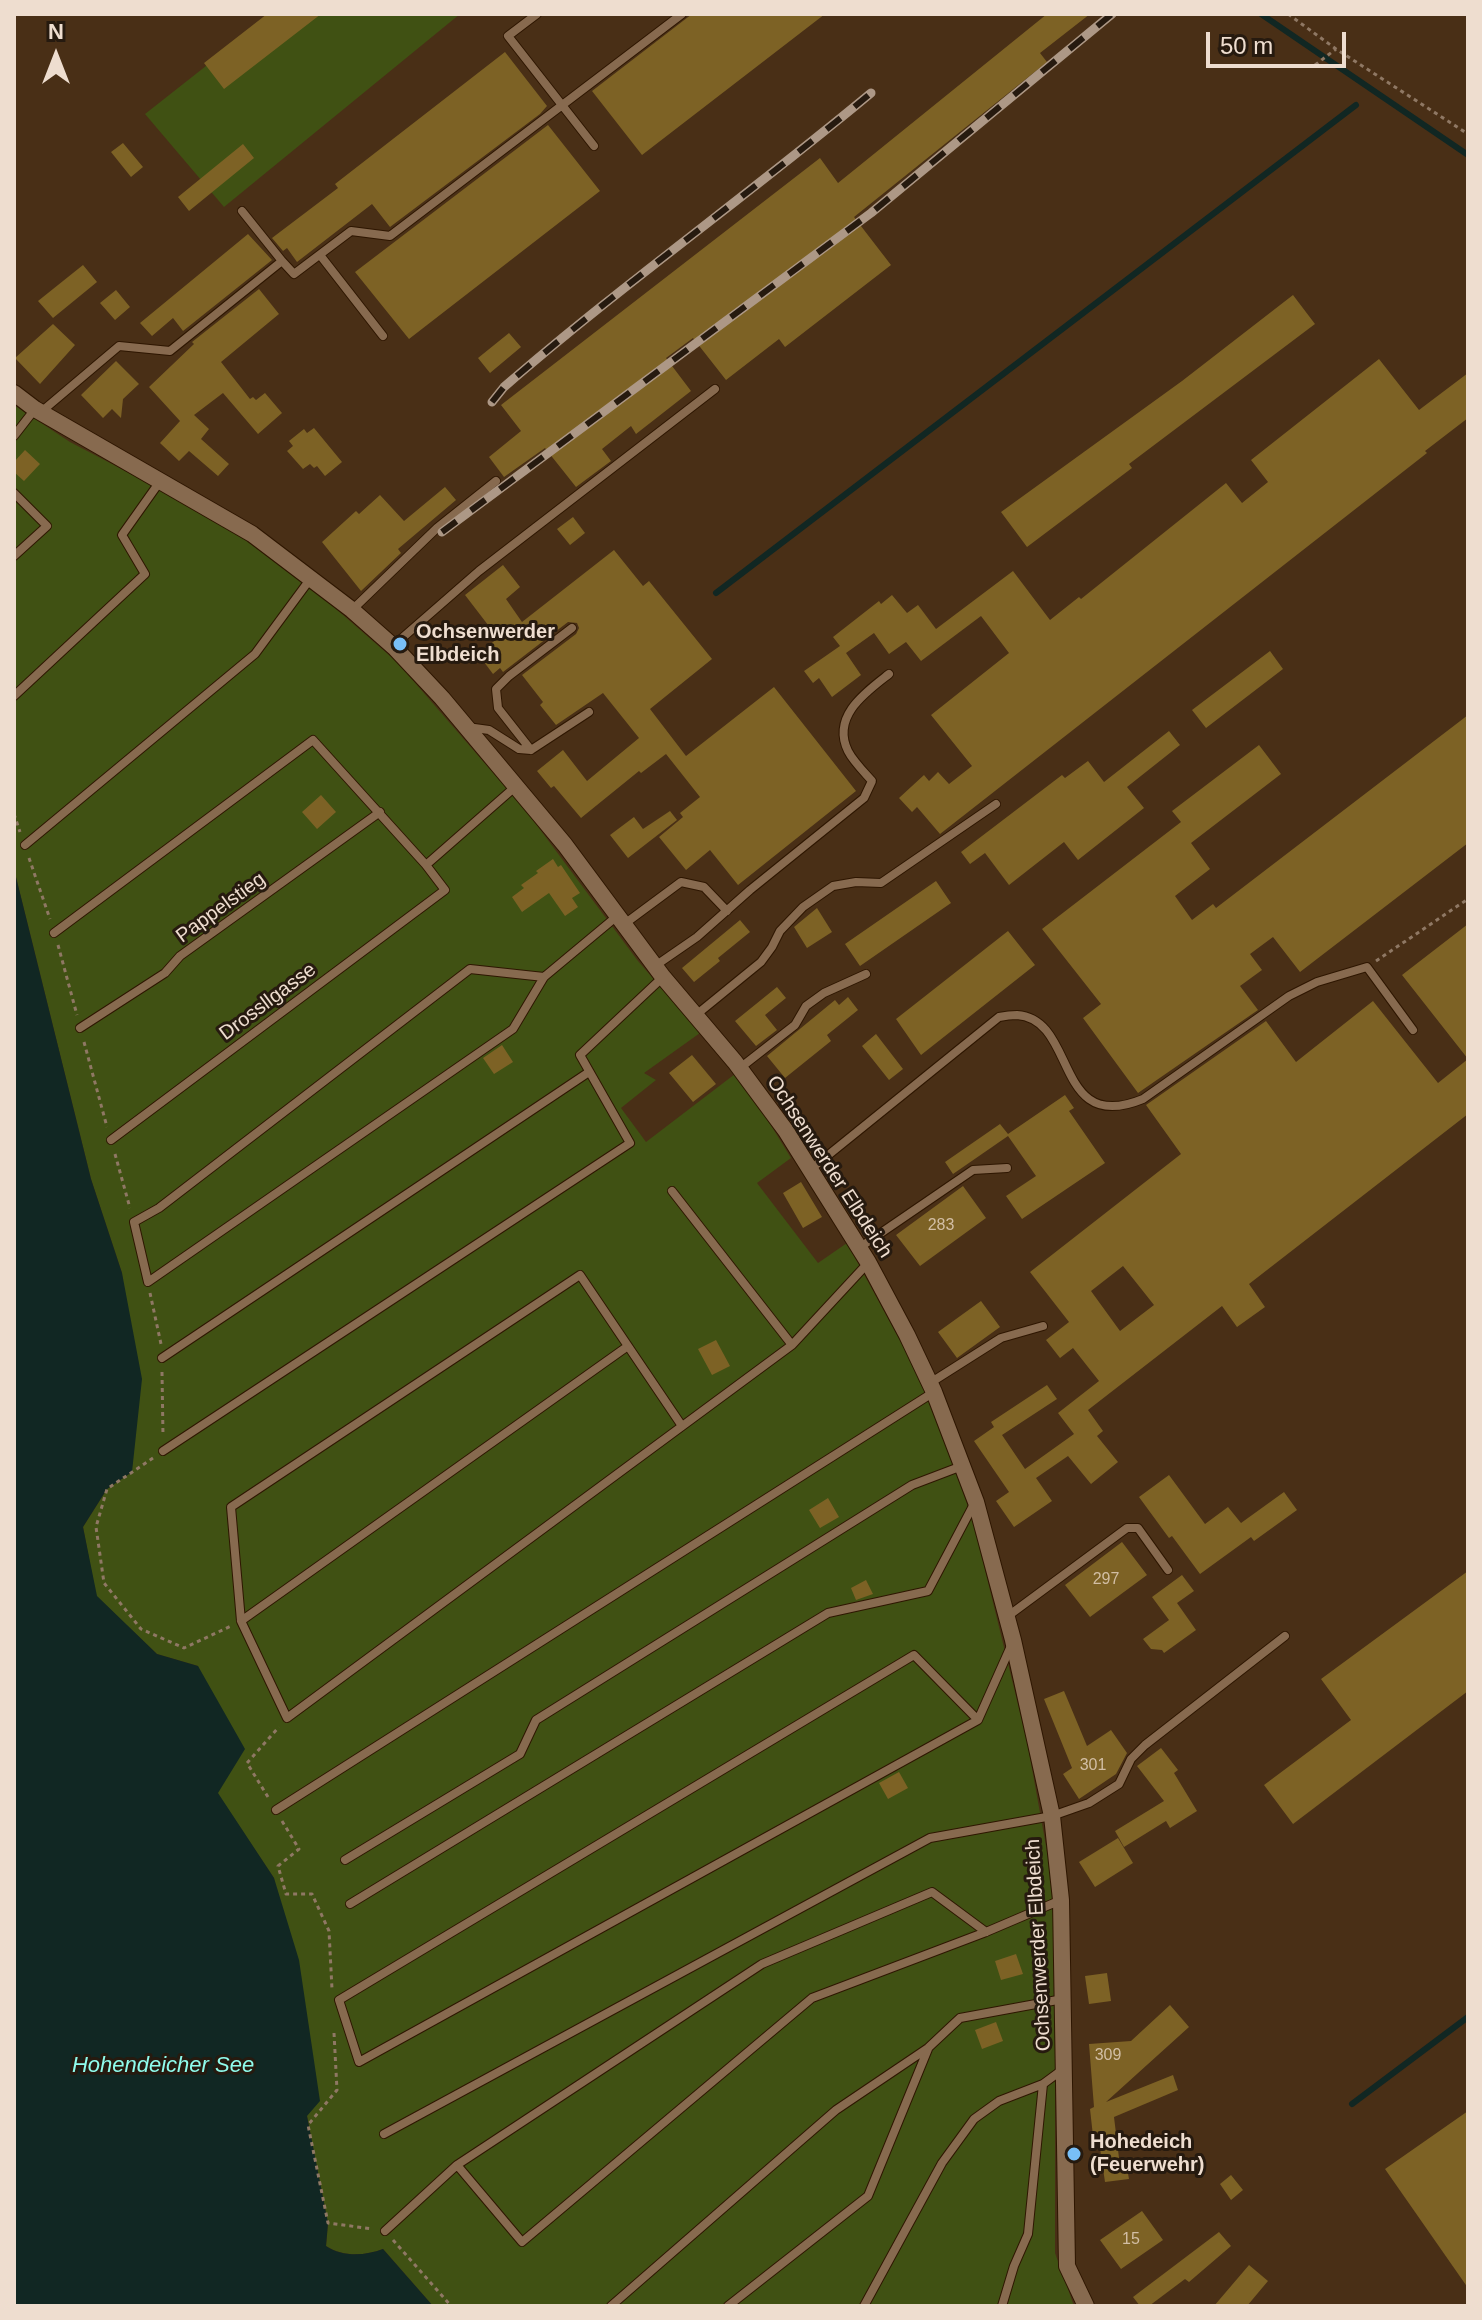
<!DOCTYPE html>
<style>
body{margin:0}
#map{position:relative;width:1482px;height:2320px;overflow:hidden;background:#492f16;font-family:Helvetica,sans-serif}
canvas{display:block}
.frame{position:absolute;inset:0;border:16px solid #eeddcf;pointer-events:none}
.north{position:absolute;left:16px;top:16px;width:80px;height:80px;-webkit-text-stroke:6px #261a0f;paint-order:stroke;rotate:0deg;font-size:22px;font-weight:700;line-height:32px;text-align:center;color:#eeddcf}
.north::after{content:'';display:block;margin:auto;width:28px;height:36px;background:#eeddcf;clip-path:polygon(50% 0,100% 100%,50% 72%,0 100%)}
.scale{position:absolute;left:1206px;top:32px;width:140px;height:36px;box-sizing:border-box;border:4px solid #eeddcf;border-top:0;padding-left:10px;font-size:24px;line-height:28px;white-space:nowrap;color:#eeddcf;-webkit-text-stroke:6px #261a0f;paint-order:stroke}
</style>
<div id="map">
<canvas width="1482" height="2320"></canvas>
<div class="frame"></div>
<div class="north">N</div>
<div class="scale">50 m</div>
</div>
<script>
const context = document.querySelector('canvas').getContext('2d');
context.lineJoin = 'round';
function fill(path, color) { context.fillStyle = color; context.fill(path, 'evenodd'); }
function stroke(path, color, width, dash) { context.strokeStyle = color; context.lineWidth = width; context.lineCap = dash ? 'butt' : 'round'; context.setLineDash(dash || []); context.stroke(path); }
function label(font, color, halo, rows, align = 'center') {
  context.font = font + ' Helvetica,sans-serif'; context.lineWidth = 6; context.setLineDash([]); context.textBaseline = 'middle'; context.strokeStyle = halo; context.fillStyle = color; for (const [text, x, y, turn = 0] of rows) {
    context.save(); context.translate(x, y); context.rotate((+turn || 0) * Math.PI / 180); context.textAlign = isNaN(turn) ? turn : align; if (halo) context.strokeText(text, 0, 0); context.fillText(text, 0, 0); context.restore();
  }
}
const green = new Path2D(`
 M272 14H460L224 207 145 114Z
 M14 405 70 442 177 498 243 538 327 601 397 662 527 812 638 961 700 1033 644 1073 656 1080 621 1108 646 1142 735 1074 756 1101 791 1158 757 1183 818 1263 847 1243 915 1368 947 1446 973 1521 1027 1741 1052 1879 1055 1950V2253L1074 2306H433L383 2249C365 2256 343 2257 326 2246L328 2223 307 2116 274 1878 217 1793 198 1666 157 1654 96 1596 83 1527 107 1489 132 1472 122 1273 91 1179 14 869Z`);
const water = new Path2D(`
 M14 869 91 1179 122 1273 142 1379 132 1472 107 1489 83 1527 97 1596 157 1654 198 1666 245 1749 218 1793 274 1878 299 1960 320 2101 307 2116 328 2223 326 2246C342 2257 365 2256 383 2249L433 2306H14Z`);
const stream = new Path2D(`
 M1261 14 1468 155
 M716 593 1356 105
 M1352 2104 1468 2017`);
const building = new Path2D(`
 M267 14H321L224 89 204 63Z
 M692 14H825L642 155 592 91Z
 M1047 14H1090L1040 53 1047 62 854 217 891 265 785 347 779 339 726 380 693 338 666 358 691 391 636 434 631 426 602 449 611 461 576 487 545 448 504 477 489 457 521 431 501 405 820 158 838 183Z
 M505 52 547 106 540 114 390 227 372 204 297 262 287 248 283 251 272 238 338 188 335 184Z
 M548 125 600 191 409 339 355 272Z
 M123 143 143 167 131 177 111 152Z
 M243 144 254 158 189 211 178 197Z
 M248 234 272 260 183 331 173 318 152 336 140 323Z
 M83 265 97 282 53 318 38 301Z
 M259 289 279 314 221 362 250 399 253 397 256 400 265 393 282 413 258 434 223 393 194 415 209 429 201 439 229 464 218 476 189 451 179 461 160 443 180 421 149 387 194 344 192 342Z
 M116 290 130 307 115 320 100 303Z
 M1293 295 1315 324 1129 464 1132 468 1027 547 1001 512 1182 381Z
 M53 324 75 345 40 384 15 358Z
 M509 333 521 347 490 373 478 358Z
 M1379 359 1419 410 1468 373V418L1425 451 1427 453 940 834 917 807 912 812 899 798 924 775 929 781 938 772 949 784 972 766 931 715 1009 653 981 616 921 661 906 642 889 654 874 633 846 653 861 675 832 697 819 678 813 683 804 671 840 646 833 637 879 601 881 604 892 595 907 613 918 605 936 629 1013 571 1050 620 1079 597 1081 599 1226 483 1242 503 1268 482 1251 460Z
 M116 361 139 384 123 399 121 418 112 409 103 418 81 395Z
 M314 428 342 462 325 476 317 466 314 468 310 464 303 469 287 451 293 446 289 441 304 429 307 433Z
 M25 450 40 464 24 481 14 472V462Z
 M445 487 456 500 398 549 401 553 361 591 322 542 356 511 359 514 380 495 404 521Z
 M573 517 585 533 570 545 557 529Z
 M614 550 643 586 649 581 712 659 650 709 686 756 774 687 856 791 738 885 710 850 686 870 659 837 683 817 680 813 700 797 666 754 641 773 639 771 581 818 554 786 551 788 537 771 563 750 587 781 639 738 603 693 556 725 540 705 543 702 522 675 576 634 579 628 577 623 568 622 503 672 500 668 493 674 478 654 498 638 465 595 503 565 520 587 506 599 522 622Z
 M1270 651 1283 669 1206 728 1192 710Z
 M1468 715V843L1300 972 1273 937 1250 954 1262 970 1240 986 1258 1010 1138 1093 1083 1018 1101 1004 1042 929 1181 822 1172 811 1259 745 1281 774 1191 843 1210 869 1175 896 1192 920 1213 904 1216 908Z
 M1169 731 1180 745 1127 787 1144 808 1078 860 1064 842 1009 885 985 853 970 864 961 852 1062 775 1065 778 1088 761 1104 782Z
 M321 795 336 812 317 829 302 812Z
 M670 811 677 820 628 858 610 835 634 817 643 829Z
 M553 859 558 867 561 865 580 893 572 898 578 907 565 916 549 893 522 912 512 897 524 888 521 885 538 873 536 871Z
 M936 881 951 903 860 966 845 944Z
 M817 908 832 932 807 948 794 927Z
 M740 920 750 932 718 958 720 961 694 982 682 968Z
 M1468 924V1059L1402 975Z
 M1008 931 1035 965 921 1055 896 1019Z
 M777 987 786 998 765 1015 777 1030 756 1046 735 1021Z
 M848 997 858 1010 827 1035 831 1041 785 1078 767 1056 835 1000 839 1005Z
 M1373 1001 1438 1083 1468 1059V1114L1249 1284 1265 1307 1237 1327 1222 1306 1088 1410 1103 1431 1097 1436 1118 1462 1091 1484 1068 1456 1036 1478 1052 1501 1014 1527 996 1501 1009 1492 974 1441 994 1427 991 1422 1047 1385 1057 1399 1002 1435 1025 1469 1074 1434 1058 1413 1099 1381 1073 1348 1060 1358 1046 1340 1069 1322 1030 1272 1181 1154 1146 1105 1266 1021 1296 1062ZM1123 1266 1154 1305 1120 1331 1091 1291Z
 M876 1034 903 1069 889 1080 862 1046Z
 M502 1045 513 1062 494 1074 483 1058Z
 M692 1055 716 1084 693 1102 669 1073Z
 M1065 1095 1074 1108 1069 1111 1105 1163 1022 1219 1006 1196 1036 1176 1008 1136 953 1174 945 1162 1000 1124 1008 1134Z
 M801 1182 822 1217 803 1228 783 1193Z
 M963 1186 986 1218 920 1266 896 1235Z
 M981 1301 1000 1327 957 1358 938 1332Z
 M716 1340 730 1366 712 1375 698 1349Z
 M1169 1475 1205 1524 1228 1507 1241 1523 1284 1492 1297 1510 1254 1541 1251 1537 1200 1574 1172 1536 1169 1538 1139 1497Z
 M828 1498 839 1517 820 1528 809 1510Z
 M1122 1542 1147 1575 1090 1617 1065 1585Z
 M1468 1571V1691L1293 1824 1264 1785 1351 1720 1321 1679Z
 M1182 1575 1194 1591 1177 1603 1196 1630 1164 1653 1162 1650 1151 1649 1143 1639 1169 1620 1152 1597Z
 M866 1580 873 1594 856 1600 851 1588Z
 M1064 1691 1087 1746 1111 1730 1127 1753 1116 1774 1079 1799 1063 1774 1072 1768 1044 1699Z
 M1161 1748 1178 1770 1174 1773 1197 1811 1170 1828 1166 1821 1124 1847 1115 1831 1164 1801 1137 1766Z
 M899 1772 908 1788 888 1799 879 1783Z
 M1118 1838 1133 1863 1095 1887 1079 1862Z
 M1016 1954 1023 1974 1001 1980 995 1961Z
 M1107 1973 1111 2001 1089 2004 1085 1976Z
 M1170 2005 1189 2027 1106 2102 1173 2075 1178 2090 1114 2117 1119 2158 1125 2157 1129 2179 1105 2182 1098 2135 1093 2136 1090 2109 1094 2107 1089 2044 1131 2041Z
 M996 2022 1003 2041 982 2049 975 2030Z
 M1468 2111V2288L1385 2169Z
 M1231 2175 1243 2190 1231 2200 1220 2184Z
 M1142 2211 1163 2240 1121 2269 1100 2240Z
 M1219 2232 1231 2246 1189 2282 1185 2279 1149 2306H1140L1133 2297Z
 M1249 2265 1268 2281 1247 2306H1214Z`);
const path = new Path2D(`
 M1288 14 1336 49 1468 134
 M1315 65 1336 49
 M14 814 20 832
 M29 858 50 919
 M58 945 77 1015
 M1376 961 1468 899
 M84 1042 107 1127
 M115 1154 130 1208
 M150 1293 161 1344
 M162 1372 163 1436
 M153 1458 107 1489 96 1527 104 1583 141 1629 184 1648 231 1626
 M268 1797 247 1763 279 1727
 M282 1821 299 1849 278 1866 286 1894H312L329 1931 332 1989
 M334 2033 337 2090 308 2125 328 2223 373 2229
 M393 2240 451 2306`);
const service = new Path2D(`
 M537 14 508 36 594 146
 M242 211 282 261
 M320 255 383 336
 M41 412 119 346 170 351 282 261 294 274 351 231 390 236 682 14
 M14 436 35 409
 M14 493 47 526 14 556
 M352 610 437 528 496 481
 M393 646 479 571 715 389
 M14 696 145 574 122 535 161 480
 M467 727 489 730 519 749 531 750 589 712
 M531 750 498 708 496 689 509 676 572 628
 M25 845 255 654 311 578
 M426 865 515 787
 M623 925 681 882 704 887 727 911
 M54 933 313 740 426 865 445 890 111 1140
 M655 966 697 937 750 890 864 798 872 781C864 772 853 761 848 751 831 716 866 692 889 674
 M544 977 470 969 159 1208 134 1222 148 1282 513 1029 544 977 616 917
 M696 1015 761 962 772 947 780 931 803 907 833 886 856 882 881 883 996 804
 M80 1028 165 973 180 956 380 812
 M740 1068 795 1025 806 1006 824 993 866 974
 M811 1169 999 1017C1004 1016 1011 1015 1017 1015 1078 1019 1053 1136 1143 1099L1289 996 1317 982 1367 967 1413 1030
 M672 1191 792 1345
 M859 1248 973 1170 1007 1168
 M162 1358 589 1072
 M930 1383 1001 1338 1043 1326
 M682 1426 580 1275 231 1507 241 1621 287 1718 792 1345 868 1263
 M163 1451 630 1143 580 1055 663 977
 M1008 1616 1127 1528H1138L1168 1570
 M241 1621 628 1346
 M978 1720 914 1655 339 2000 359 2062 978 1720 1011 1646
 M276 1810 934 1392
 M345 1860 520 1754 536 1720 912 1485 962 1466
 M350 1904 828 1613 928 1591 975 1502
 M384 2134 930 1838 1052 1816 1089 1803 1119 1784 1131 1759 1145 1745 1285 1636
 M457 2165 522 2242 812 1998 986 1932 1061 1900
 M385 2231 457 2165 762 1964 932 1892 986 1932
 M611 2306 836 2110 928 2048 960 2018 1063 1999
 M728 2306 868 2196 928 2049
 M864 2306 942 2163 974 2119 999 2101 1043 2084 1062 2070
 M1002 2306 1014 2266 1028 2234 1043 2084`);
const minor = new Path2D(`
 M14 393 35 409 252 534 352 610 395 648 442 698 565 845 663 977 735 1062 786 1131 868 1262 907 1335 934 1392 976 1502 1013 1640 1052 1816 1061 1900 1067 2266 1086 2306`);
const rail = new Path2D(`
 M492 402 504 387C623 284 751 193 871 93
 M442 532 871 213 1112 14`);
const markers = [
 [400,644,8,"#78bff7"],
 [1074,2154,8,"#78bff7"]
];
const numberNames = [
 ["283",941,1226],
 ["297",1106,1580],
 ["301",1093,1766],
 ["309",1108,2056],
 ["15",1131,2240]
];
const poiNames = [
 ["Ochsenwerder",416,632],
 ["Elbdeich",416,655],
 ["Hohedeich",1090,2142],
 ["(Feuerwehr)",1090,2165]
];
const streetNames = [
 ["Pappelstieg",221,908,-36],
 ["Drossllgasse",268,1002,-37],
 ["Ochsenwerder Elbdeich",829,1167,57],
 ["Ochsenwerder Elbdeich",1039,1945,-93]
];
const waterNames = [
 ["Hohendeicher See",163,2066]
];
fill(green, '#405113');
fill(water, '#112723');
stroke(stream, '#112723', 6);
fill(building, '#7d6225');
stroke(service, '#2e1600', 10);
stroke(minor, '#2e1600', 18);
stroke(path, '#8f7864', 3, [4, 4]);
stroke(service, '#876a4f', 8);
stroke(minor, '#876a4f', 16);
stroke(rail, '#ad9886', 9);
stroke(rail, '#261a0f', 6, [18]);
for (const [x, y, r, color] of markers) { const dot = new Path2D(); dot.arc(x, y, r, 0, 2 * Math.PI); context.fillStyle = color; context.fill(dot); stroke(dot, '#261a0f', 3); }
label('16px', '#d2bea4', null, numberNames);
label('bold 20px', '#eeddcf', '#261a0f', poiNames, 'left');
label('20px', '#eeddcf', '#261a0f', streetNames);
label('italic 22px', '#8ffbec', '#261a0f', waterNames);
</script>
